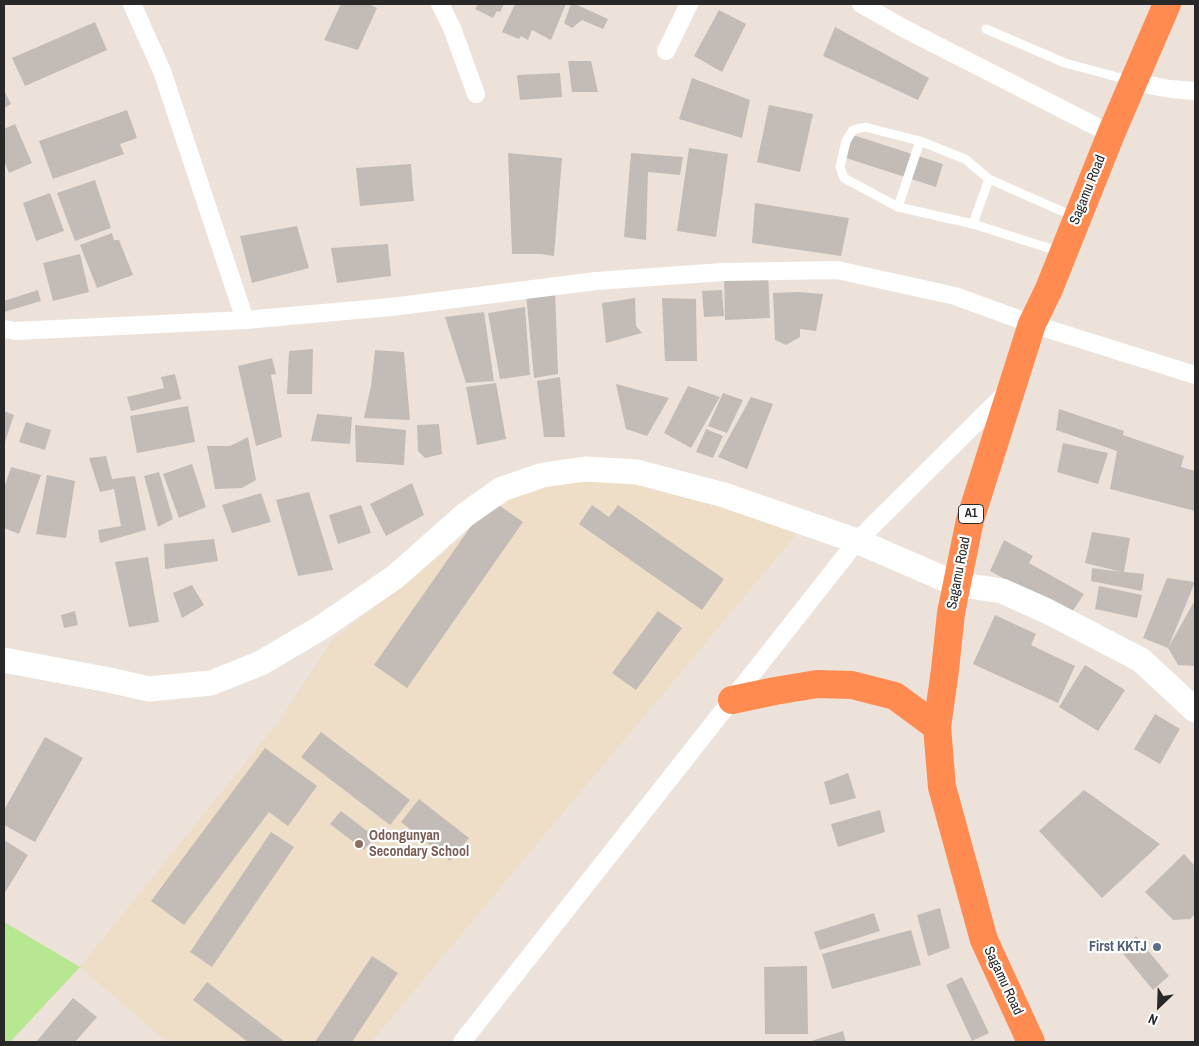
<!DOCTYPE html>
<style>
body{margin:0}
#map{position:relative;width:1199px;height:1046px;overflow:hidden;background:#ece2d9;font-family:"Archivo Narrow",sans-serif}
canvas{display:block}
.frame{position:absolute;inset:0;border:5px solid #282828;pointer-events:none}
.north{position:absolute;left:1134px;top:981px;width:50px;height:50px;-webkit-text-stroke:4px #fff;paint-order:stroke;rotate:204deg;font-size:14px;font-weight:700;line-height:20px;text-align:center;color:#282828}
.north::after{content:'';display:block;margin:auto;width:18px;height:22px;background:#282828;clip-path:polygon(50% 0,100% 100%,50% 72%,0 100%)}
</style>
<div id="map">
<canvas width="1199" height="1046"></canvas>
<div class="frame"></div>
<div class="north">N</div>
</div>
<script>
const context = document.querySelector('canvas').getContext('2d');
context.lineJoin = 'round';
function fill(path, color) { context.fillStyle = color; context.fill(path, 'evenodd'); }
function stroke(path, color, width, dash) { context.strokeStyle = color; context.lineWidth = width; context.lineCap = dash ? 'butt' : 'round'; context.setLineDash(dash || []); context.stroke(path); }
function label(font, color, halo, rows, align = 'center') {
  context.font = font + ' "Archivo Narrow",sans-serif'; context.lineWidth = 4.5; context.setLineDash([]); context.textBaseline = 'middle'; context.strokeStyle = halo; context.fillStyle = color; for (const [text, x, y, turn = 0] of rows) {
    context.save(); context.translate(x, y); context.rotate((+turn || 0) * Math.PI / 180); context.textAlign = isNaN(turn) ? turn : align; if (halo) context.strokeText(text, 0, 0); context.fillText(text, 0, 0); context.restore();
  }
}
const education = new Path2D(`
 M637 472 806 523 371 1042H167L80 967 280 720 332 640 425 568 520 491Z`);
const green = new Path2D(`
 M4 922 80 967 10 1042H4Z`);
const building = new Path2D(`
 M341 4H369L377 8 358 50 324 40Z
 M478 4H504L500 12 497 11 493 18 475 9Z
 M515 4H566L551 40 532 30 528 40 521 36 519 39 502 32Z
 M571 4H575L608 19 603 29 582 20 572 28 564 23Z
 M719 10 746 24 722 72 694 56Z
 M95 22 107 50 25 86 12 58Z
 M835 27 929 78 918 100 823 56Z
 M568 61H591L598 92H572Z
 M560 73 562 97 520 100 517 75Z
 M692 78 750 100 742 138 679 119Z
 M4 90 11 104 4 108Z
 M769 105 813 114 800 172 757 162Z
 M127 110 137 138 120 144 124 154 53 179 39 141Z
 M15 124 32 163 9 173 4 161V129Z
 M853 135 943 164 936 187 846 158Z
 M689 148 728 154 716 237 677 231Z
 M508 153 562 158 554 256 541 254H512Z
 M631 153 683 157 680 175 648 172 646 240 624 237Z
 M411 164 414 201 360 206 356 168Z
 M95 180 111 228 75 241 57 193Z
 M50 193 64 231 36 241 23 203Z
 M755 203 849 218 841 256 752 243Z
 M297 226 309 268 252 283 240 236Z
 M112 233 114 240H119L133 275 97 288 80 245Z
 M388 244 391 276 337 283 331 248Z
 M80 254 89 292 53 301 43 263Z
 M768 273 770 318 725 320 724 274Z
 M555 288 558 374 534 378 526 294Z
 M38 290 41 301 4 312V301Z
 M722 290 724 316 704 317 702 291Z
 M799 292 823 294 816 331 800 329V337L786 345 775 340 773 293Z
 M635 298 636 326 642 333 606 343 602 303Z
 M662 298 696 299 697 361H665Z
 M525 307 530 375 500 379 488 313Z
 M484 312 494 381 466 383 445 317Z
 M313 349 312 394H287L289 351Z
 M375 350 404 352 410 420 364 418 371 386Z
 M272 358 276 374 271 375 282 437 256 446 238 366Z
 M175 374 181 399 131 411 127 397 164 388 161 377Z
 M560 377 565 437H544L537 381Z
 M496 383 506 439 477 445 466 387Z
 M616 384 669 398 647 436 626 429Z
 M688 386 720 397 691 448 664 433Z
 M723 393 743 400 727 433 708 426Z
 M751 397 773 404 747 469 718 457Z
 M188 406 195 442 137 453 130 416Z
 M1059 409 1124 431 1123 435 1184 456 1181 467 1195 471V511L1110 489 1117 451 1056 430Z
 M4 411 14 415 4 445Z
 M317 414 352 417 350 444 311 441Z
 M26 422 51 430 45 450 19 442Z
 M439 424 442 454 425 458 418 451 417 425Z
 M355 425 406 430 404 465 356 462Z
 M706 429 723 436 713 458 696 452Z
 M248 437 256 480 242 488 215 489 207 446H230Z
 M1063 443 1108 453 1098 484 1057 472Z
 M106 456 112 479 135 476 146 530 100 543 98 530 121 526 114 489 100 492 89 458Z
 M192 464 206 507 179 518 163 474Z
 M11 467 41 475 19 534 4 528V488Z
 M159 472 173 519 158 527 144 476Z
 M47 475 75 481 66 538 36 534Z
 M412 483 424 515 386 536 370 504Z
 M309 492 333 570 298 576 276 500Z
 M261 493 271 522 232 533 222 505Z
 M490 499 523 522 407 688 374 665Z
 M361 505 371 533 338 544 329 515Z
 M592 505 609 517 618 505 724 579 702 610 579 524Z
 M1092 532 1130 538 1124 572 1144 574 1142 591 1091 581 1092 568 1122 572 1085 563Z
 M214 539 218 561 165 569 164 544Z
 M1004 540 1033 556 1029 563 1084 594 1070 615 990 571Z
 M148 557 159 622 129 627 115 562Z
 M1167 578 1195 582 1168 648 1195 600V663L1194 666 1178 665 1168 648 1143 638Z
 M192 585 204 605 182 618 173 593Z
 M1099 586 1142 595 1137 618 1095 609Z
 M75 611 78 625 64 628 61 615Z
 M658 611 682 628 636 690 612 673Z
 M995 615 1036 634 1031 645 1075 666 1058 703 973 664Z
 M1085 665 1125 690 1098 731 1059 707Z
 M1155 714 1180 729 1160 764 1134 749Z
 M321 732 410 800 390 825 301 757Z
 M45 737 83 758 35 842 4 825V810Z
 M265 748 317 786 288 826 269 812 184 925 151 901Z
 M848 773 856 798 830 805 824 782Z
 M1084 790 1160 844 1102 898 1039 831Z
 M419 799 469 838 450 861 401 822Z
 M880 810 885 832 838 847 831 824Z
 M341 811 375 837 364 850 330 824Z
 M271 832 294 847 212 967 190 952Z
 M4 840 28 855 4 894Z
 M1184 854 1195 866V914L1190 919 1173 920 1145 892Z
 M940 908 950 948 928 956 917 915Z
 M874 913 880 931 820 950 814 932Z
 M911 930 921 965 832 989 822 954Z
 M1136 936 1169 976 1153 990 1120 950Z
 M372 956 398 973 352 1042H315Z
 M807 966 808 1034H765L764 967Z
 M962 977 989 1033 972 1041 946 985Z
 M207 982 285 1042H248L193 1000Z
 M73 998 97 1017 75 1042H36Z
 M843 1031 846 1042H808Z`);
const lane = new Path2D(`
 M986 29 1065 63 1132 81
 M898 207 920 141
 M973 224 989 179
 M1061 252 973 224 898 207 844 178 840 167 846 141 853 130 865 127 920 141 965 159 989 179 1075 217`);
const street = new Path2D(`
 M132 4 162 71 245 320
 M440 4 452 28 476 94
 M861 4 905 29 1111 134
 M666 51 689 4
 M1134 82 1170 89 1195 91
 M4 329 15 331 245 320 391 307 596 281 723 272 837 270 955 296 1032 324 1195 375
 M462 1042 857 541 1007 392`);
const secondary = new Path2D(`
 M4 660 109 680 149 689 211 683 261 663 322 627 395 577 465 515 502 489 543 475 585 469 637 472 724 495 857 541 956 584 1002 591 1047 611 1141 660 1195 710`);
const highway = new Path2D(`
 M732 700 775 691 817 684 852 685 895 696 937 727
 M1031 1042 984 940 942 787 937 727 945 670 951 613 970 520 1032 324 1049 289 1111 134 1167 4`);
const markers = [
 [359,844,5,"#8d6e63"],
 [1157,947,5,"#5c6f8a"]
];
const shields = [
 [971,514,25]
];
const shieldNames = [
 ["A1",971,514]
];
const streetNames = [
 ["Sagamu Road",1088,190,-68],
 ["Sagamu Road",959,573,-79],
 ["Sagamu Road",1003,981,65]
];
const educationNames = [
 ["Odongunyan",369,836],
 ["Secondary School",369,852]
];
const serviceNames = [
 ["First KKTJ",1147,947]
];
fill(education, '#efdec7');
fill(green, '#b7e791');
fill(building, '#c3bcb6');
stroke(lane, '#fff', 9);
stroke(street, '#fff', 18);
stroke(secondary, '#fff', 25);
stroke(highway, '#ff8b51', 28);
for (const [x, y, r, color] of markers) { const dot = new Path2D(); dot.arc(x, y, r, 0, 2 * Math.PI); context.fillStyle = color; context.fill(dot); stroke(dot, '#fff', 2); }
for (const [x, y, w] of shields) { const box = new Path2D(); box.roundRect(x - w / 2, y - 9.5, w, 19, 4); context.fillStyle = '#fff'; context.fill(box); stroke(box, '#282828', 1); }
label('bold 12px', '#282828', null, shieldNames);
label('14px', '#282828', '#fff', streetNames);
label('bold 14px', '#785e54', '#fff', educationNames, 'left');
label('bold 14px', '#4e5e75', '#fff', serviceNames, 'right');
</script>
